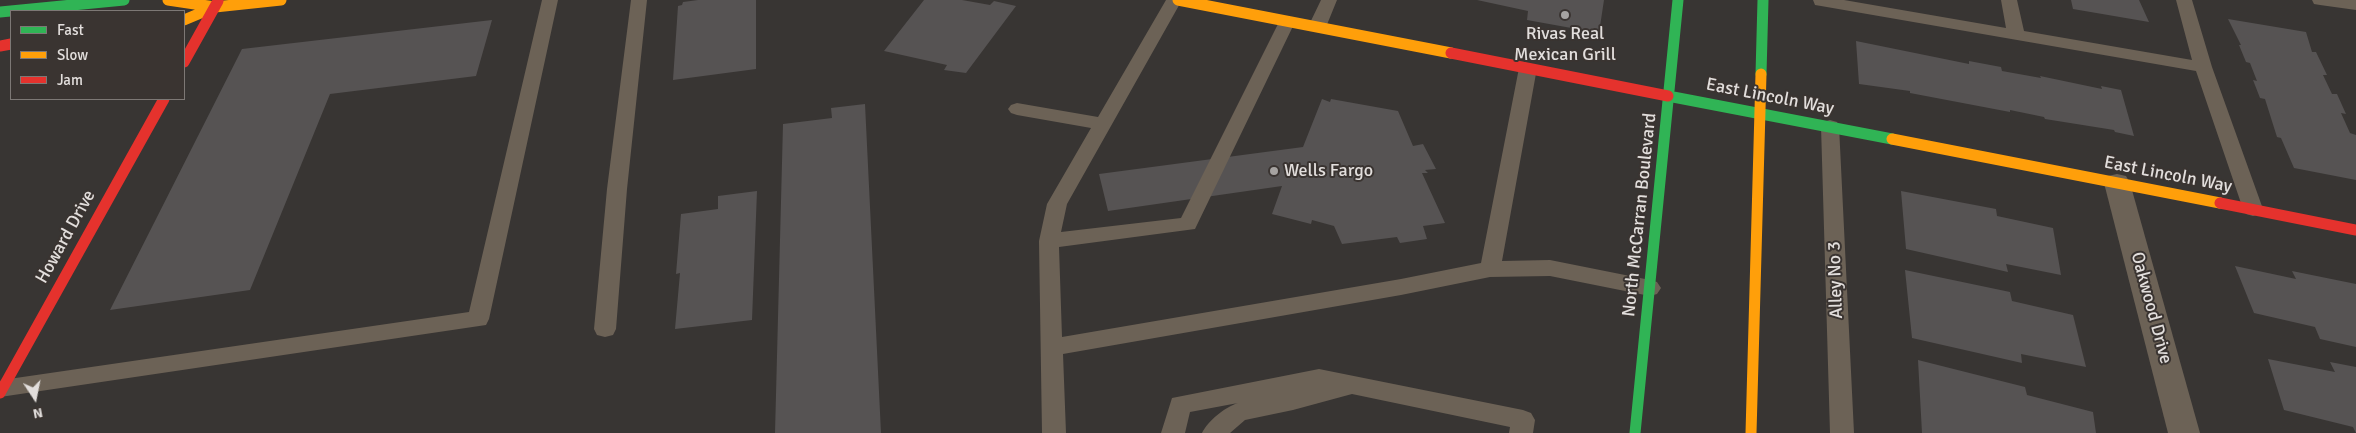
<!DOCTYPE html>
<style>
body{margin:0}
#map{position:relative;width:2356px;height:433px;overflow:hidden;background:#383533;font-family:Signika,sans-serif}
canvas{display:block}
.legend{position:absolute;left:10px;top:10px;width:175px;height:90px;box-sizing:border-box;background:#3a3431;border:1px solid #7d7875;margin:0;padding:6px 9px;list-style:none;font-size:15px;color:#e2dedc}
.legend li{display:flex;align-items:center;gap:10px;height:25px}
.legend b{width:25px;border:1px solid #7d7875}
.north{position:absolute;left:10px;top:373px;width:50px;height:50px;-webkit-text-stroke:4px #3a3431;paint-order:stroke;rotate:169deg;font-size:14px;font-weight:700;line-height:20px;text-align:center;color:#e2dedc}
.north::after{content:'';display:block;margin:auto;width:18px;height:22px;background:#e2dedc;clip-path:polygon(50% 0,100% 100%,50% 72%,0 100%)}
</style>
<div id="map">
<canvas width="2356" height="433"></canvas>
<ul class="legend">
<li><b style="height:6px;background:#30b455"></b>Fast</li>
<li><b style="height:6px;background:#ff9f0a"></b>Slow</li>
<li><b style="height:6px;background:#e5322d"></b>Jam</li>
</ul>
<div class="north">N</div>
</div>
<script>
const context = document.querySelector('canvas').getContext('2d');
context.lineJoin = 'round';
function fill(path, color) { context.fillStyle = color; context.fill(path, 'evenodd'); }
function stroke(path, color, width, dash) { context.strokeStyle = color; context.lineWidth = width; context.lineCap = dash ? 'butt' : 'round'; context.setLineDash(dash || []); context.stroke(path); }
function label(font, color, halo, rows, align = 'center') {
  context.font = font + ' Signika,sans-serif'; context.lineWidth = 4; context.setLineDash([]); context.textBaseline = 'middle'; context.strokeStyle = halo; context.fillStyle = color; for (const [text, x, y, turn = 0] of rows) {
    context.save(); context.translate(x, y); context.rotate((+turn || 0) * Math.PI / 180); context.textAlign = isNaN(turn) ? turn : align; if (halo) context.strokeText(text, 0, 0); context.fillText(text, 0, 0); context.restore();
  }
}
const building = new Path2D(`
 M698 0H756V69L673 80 678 6 682 5 683 2Z
 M924 0H962L990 5 994 1 1016 6 966 73 944 70 947 65 884 51Z
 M1477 0H1604L1599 33 1527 20 1528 11Z
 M2071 0H2139L2149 22 2073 9Z
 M2228 19 2306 32 2312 52H2316L2327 75H2323L2332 94H2337L2346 114 2341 113 2350 133 2356 135V180L2294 168 2281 138 2277 137 2265 99 2260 98 2253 80 2257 81 2250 63 2246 62 2239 45H2241Z
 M492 20 476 76 330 94 250 290 110 310 242 49Z
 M1856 41 1969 64V61L2001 67 2002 71 2041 78 2040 76 2102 89 2101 86 2121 90 2134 136 2115 132 2114 130 2045 119 2044 117 2010 110V112L1910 93V91L1859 84Z
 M1322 99 1330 102 1331 99 1398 111 1413 146 1423 144 1436 169 1425 170 1428 173H1422L1445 223 1423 226 1427 239 1400 243 1397 237 1342 244 1334 226 1312 220 1311 224 1272 214 1282 186 1108 211 1099 174 1303 147Z
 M865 104 881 433H775L783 124 832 118 831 108Z
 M757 191 752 320 675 329 680 273 676 274 681 214 718 209V196Z
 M1901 191 1996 209 1997 216 2053 228 2061 275 2006 264 2008 272 1906 249Z
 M2235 266 2296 279 2292 271 2356 284V347L2320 339 2315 327 2254 313Z
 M1905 270 2010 292 2012 301 2073 315 2086 367 2021 354 2022 363 1912 338Z
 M2268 359 2335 372 2330 362 2356 367V433L2353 427 2284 410Z
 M1918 360 2025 387 2027 395 2093 412 2096 433H1922Z`);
const lane = new Path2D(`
 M542 0H558L489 319 486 325 0 397V381L2 380 469 312Z
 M631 0H647L627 189 616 329 613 335 605 337 597 335 594 329 607 189Z
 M1166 0H1182L1067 204 1061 232 1181 218 1281 18H1293L1295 22 1195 229 1059 247 1062 337 1401 279 1481 263 1519 68 1522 64H1534L1537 68 1502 261 1550 260 1650 280 1657 282 1661 288 1657 294 1650 296 1550 276 1490 277 1401 295 1063 354 1066 433H1042L1039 241 1047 204 1091 128 1017 115 1011 113 1008 109 1011 105 1017 103 1098 117Z
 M1321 0H1337L1326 27 1323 31H1311L1308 27Z
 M1813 0H1844L2006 28 2001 0H2017L2024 31 2192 60 2176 0H2192L2212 67 2263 209 2260 214 2253 216 2246 214 2243 209 2196 71 1821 6 1815 5Z
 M2312 0H2356V10L2320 5 2314 4Z
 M1830 120 1837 122 1839 126 1854 433H1830L1821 126 1823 122Z
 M1319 369 1523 410 1531 413 1535 420 1533 433H1509L1510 427 1352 394 1293 410 1245 420 1230 433H1202C1208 421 1225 407 1238 403L1190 412 1185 433H1161L1172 398Z`);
const street = new Path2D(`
 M2117 174 2126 176 2130 183 2200 433H2168L2104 183 2108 176Z`);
const fast = new Path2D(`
 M0 12 124 0
 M1761 74 1763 0
 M1668 96 1892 139
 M1635 433 1678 0`);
const slow = new Path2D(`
 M168 0 215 7
 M1178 0 1451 53
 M184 20 215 7 281 0
 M1892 139 2220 203
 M1751 433 1761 74`);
const jam = new Path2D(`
 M0 46 11 44
 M1451 53 1668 96
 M184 62 218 1
 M2220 203 2356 230
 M0 393 164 99`);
const markers = [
 [1565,15,5,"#a6a3a1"],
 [1274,171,5,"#a6a3a1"]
];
const poiNames = [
 ["Rivas Real",1565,34],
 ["Mexican Grill",1565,55],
 ["Wells Fargo",1284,171,"left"]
];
const streetNames = [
 ["East Lincoln Way",1770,97,11],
 ["East Lincoln Way",2168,175,11],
 ["North McCarran Boulevard",1640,215,-84],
 ["Howard Drive",66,237,-61],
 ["Alley No 3",1836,280,-92],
 ["Oakwood Drive",2151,308,75]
];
fill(building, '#565353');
fill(lane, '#6c6256');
fill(street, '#6c6256');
stroke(fast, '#30b455', 11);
stroke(slow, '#ff9f0a', 11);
stroke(jam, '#e5322d', 11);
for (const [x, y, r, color] of markers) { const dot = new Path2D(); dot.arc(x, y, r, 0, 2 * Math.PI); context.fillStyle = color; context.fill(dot); stroke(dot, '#3a3431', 2); }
label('18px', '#e2dedc', '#3a3431', poiNames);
label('18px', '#e2dedc', '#3a3431', streetNames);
</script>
